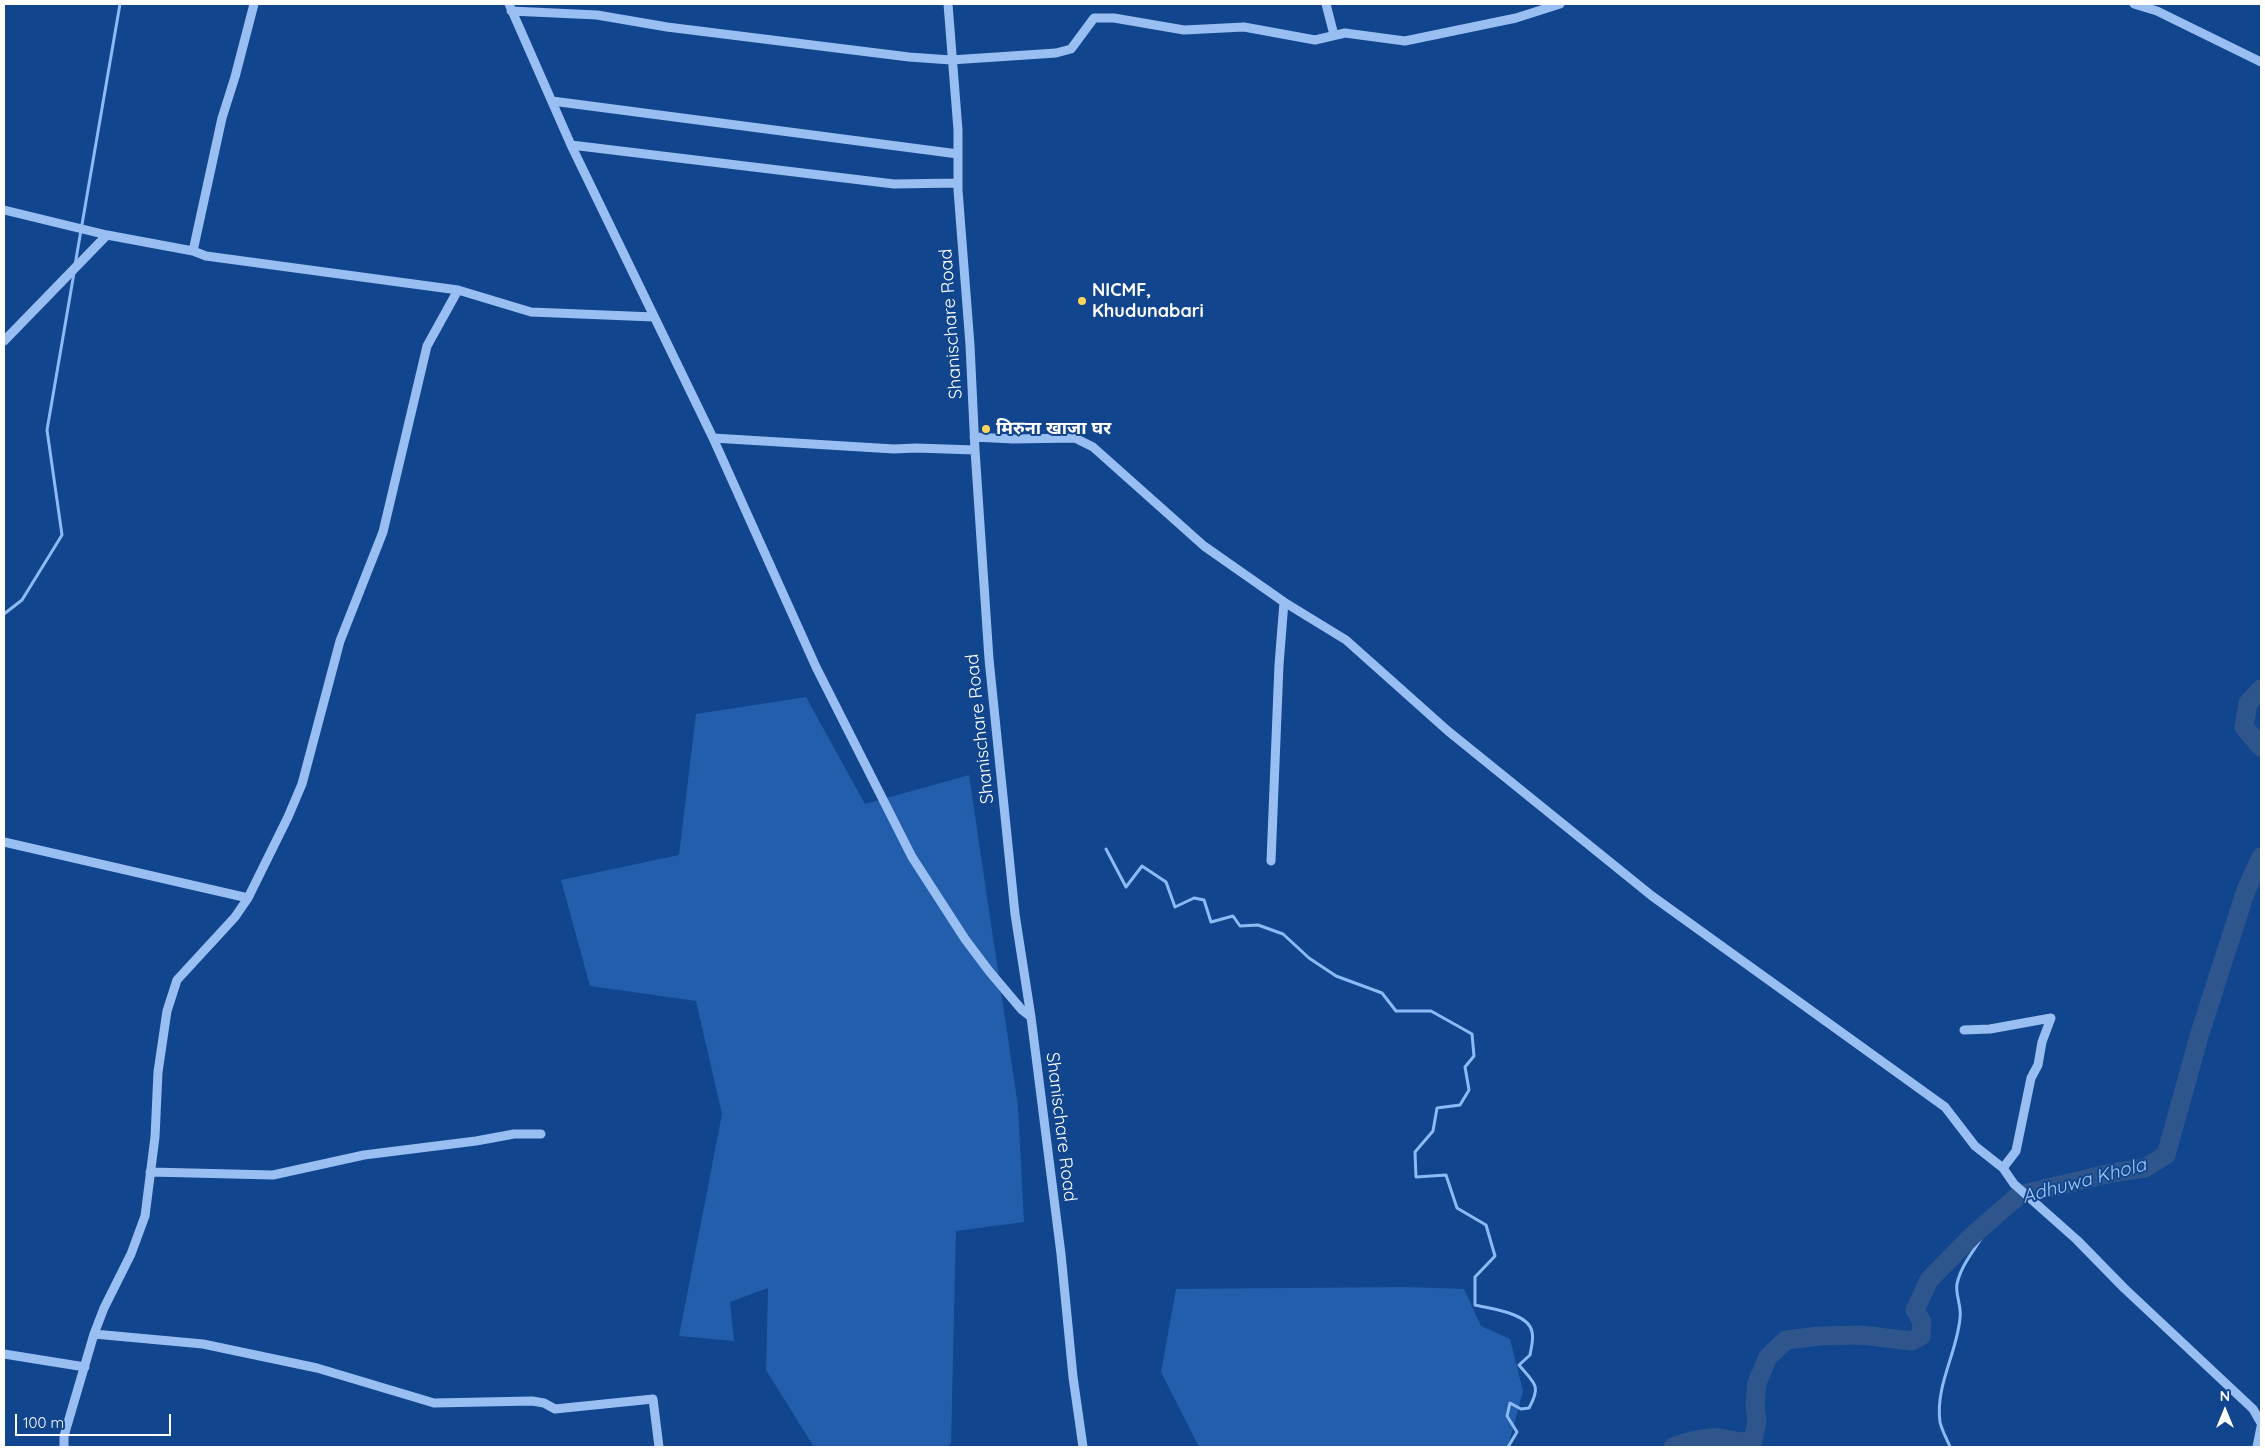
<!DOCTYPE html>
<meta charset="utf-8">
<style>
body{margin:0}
#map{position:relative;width:2265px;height:1451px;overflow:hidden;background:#11458d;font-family:Quicksand,sans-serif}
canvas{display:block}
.frame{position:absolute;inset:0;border:5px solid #fff;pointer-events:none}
.north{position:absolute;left:2200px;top:1386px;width:50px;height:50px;-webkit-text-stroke:4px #11458d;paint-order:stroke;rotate:0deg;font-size:14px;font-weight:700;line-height:20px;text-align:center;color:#fff}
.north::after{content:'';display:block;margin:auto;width:18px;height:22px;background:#fff;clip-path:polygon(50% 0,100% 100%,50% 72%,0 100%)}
.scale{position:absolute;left:15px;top:1414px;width:156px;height:22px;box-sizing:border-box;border:2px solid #fff;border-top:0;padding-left:6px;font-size:15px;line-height:18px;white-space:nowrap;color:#fff;-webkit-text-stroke:4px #11458d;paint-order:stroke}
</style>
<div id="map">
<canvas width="2265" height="1451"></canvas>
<div class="frame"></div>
<div class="north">N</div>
<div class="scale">100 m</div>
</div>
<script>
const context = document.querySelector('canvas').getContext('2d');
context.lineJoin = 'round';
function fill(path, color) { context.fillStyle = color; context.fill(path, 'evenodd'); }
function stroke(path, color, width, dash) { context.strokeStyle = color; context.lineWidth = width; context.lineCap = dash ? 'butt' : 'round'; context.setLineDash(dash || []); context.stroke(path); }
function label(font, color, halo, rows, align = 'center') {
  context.font = font + ' Quicksand,"Noto Sans Devanagari",sans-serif'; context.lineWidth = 4; context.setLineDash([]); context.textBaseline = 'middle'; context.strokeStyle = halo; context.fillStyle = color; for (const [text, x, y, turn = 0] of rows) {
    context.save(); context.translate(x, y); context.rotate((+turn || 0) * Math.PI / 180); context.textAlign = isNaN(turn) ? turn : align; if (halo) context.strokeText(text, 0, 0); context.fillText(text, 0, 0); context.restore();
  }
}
const green = new Path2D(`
 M806 697 865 804 969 775 1018 1106 1024 1222 956 1231 951 1444 945 1447H814L766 1370 768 1288 730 1302 734 1341 679 1336 722 1114 696 1001 590 986 561 880 679 855 696 714Z
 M1406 1287 1464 1289 1481 1326 1510 1339 1523 1391 1508 1447H1199L1161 1372 1176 1289Z`);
const stream = new Path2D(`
 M75 265 120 4
 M4 614 22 600 62 535 47 430 74 273
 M1106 849 1126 887 1142 866 1166 882 1175 907 1194 898 1204 900 1211 922 1233 916 1240 926 1258 925 1283 934 1309 958 1336 976 1382 993 1396 1011H1431L1472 1034 1474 1056 1465 1067 1469 1090 1460 1105 1437 1108 1433 1131 1415 1152 1416 1177 1446 1175 1457 1208 1486 1225 1495 1256 1475 1277V1305C1491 1309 1529 1313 1532 1332 1534 1339 1531 1348 1530 1355L1519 1365C1534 1383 1542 1385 1529 1408L1521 1409 1510 1403 1507 1416 1517 1432 1508 1447
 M1950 1447C1947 1439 1942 1431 1940 1422 1935 1386 1957 1353 1960 1318 1962 1307 1955 1294 1957 1284 1962 1260 1982 1243 1991 1220`);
const river = new Path2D(`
 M2261 689 2248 703 2244 727 2261 747
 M1673 1447C1683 1443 1708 1436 1719 1438 1734 1440 1738 1444 1753 1440L1757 1422 1755 1405 1757 1383 1768 1357 1786 1340 1820 1336 1861 1335 1911 1341 1921 1336 1922 1322 1915 1310 1929 1280 1972 1236 2019 1195 2111 1173 2145 1168 2166 1155 2200 1033 2246 890 2261 857`);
const minor = new Path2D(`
 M509 4 571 145 713 438
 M948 4 958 130V190L970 345 975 450 989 659 1015 914 1031 1017 1061 1254 1073 1377 1083 1447
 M1326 4 1334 35
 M2134 4 2157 11 2261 62
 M511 11 597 15 667 27 909 57 951 60 1056 53 1071 49 1094 18H1114L1184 30 1244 27 1315 40 1345 33 1405 41 1516 18 1560 4
 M552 101 958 154
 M571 145 894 184 958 183
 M4 210 107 235 193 251 206 256 458 290 531 312 654 317
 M193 251 222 118 235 77 254 4
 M4 341 107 235
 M974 437 1013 439 1075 438 1093 447 1204 546 1284 602 1346 640 1448 731 1652 896 1945 1107 1975 1146 2003 1168 2014 1184 2077 1240 2124 1288 2253 1409 2261 1423
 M975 450 916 448 894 449 713 438 816 667 912 857 965 939 989 971 1022 1010 1031 1017
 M4 842 248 898
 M1271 861 1279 665 1284 602
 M1964 1030 1990 1029 2051 1018 2042 1042 2038 1065 2031 1078 2016 1151 2003 1168
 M150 1172 273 1175 364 1155 476 1141 514 1134H541
 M94 1334 203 1344 317 1368 434 1403 532 1401 544 1403 555 1409 653 1399 659 1447
 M4 1354 85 1367
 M64 1447V1436L94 1334 104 1308 131 1254 145 1216 155 1137 158 1072 167 1011 177 980 235 917 248 898 288 817 302 784 340 641 383 532 427 346 458 290
 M2257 1447 2261 1427`);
const markers = [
 [1082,301,5,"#ffd35a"],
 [986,429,5,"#ffd35a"]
];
const poiNames = [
 ["NICMF,",1092,291],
 ["Khudunabari",1092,312],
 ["मिरुना खाजा घर",996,429]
];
const streetNames = [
 ["Shanischare Road",951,324,-94],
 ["Shanischare Road",980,729,-96],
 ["Shanischare Road",1061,1127,83]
];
const waterNames = [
 ["Adhuwa Khola",2084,1181,-15]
];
fill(green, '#235eac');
stroke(stream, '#8bbaf5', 3);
stroke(river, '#2f568c', 19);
stroke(minor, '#99bff2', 9);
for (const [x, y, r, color] of markers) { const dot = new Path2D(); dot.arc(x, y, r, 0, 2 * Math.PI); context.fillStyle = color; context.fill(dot); stroke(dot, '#11458d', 2); }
label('bold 18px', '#fff', '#11458d', poiNames, 'left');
label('18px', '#fff', '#11458d', streetNames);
label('italic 19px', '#a5caf9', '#11458d', waterNames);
</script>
